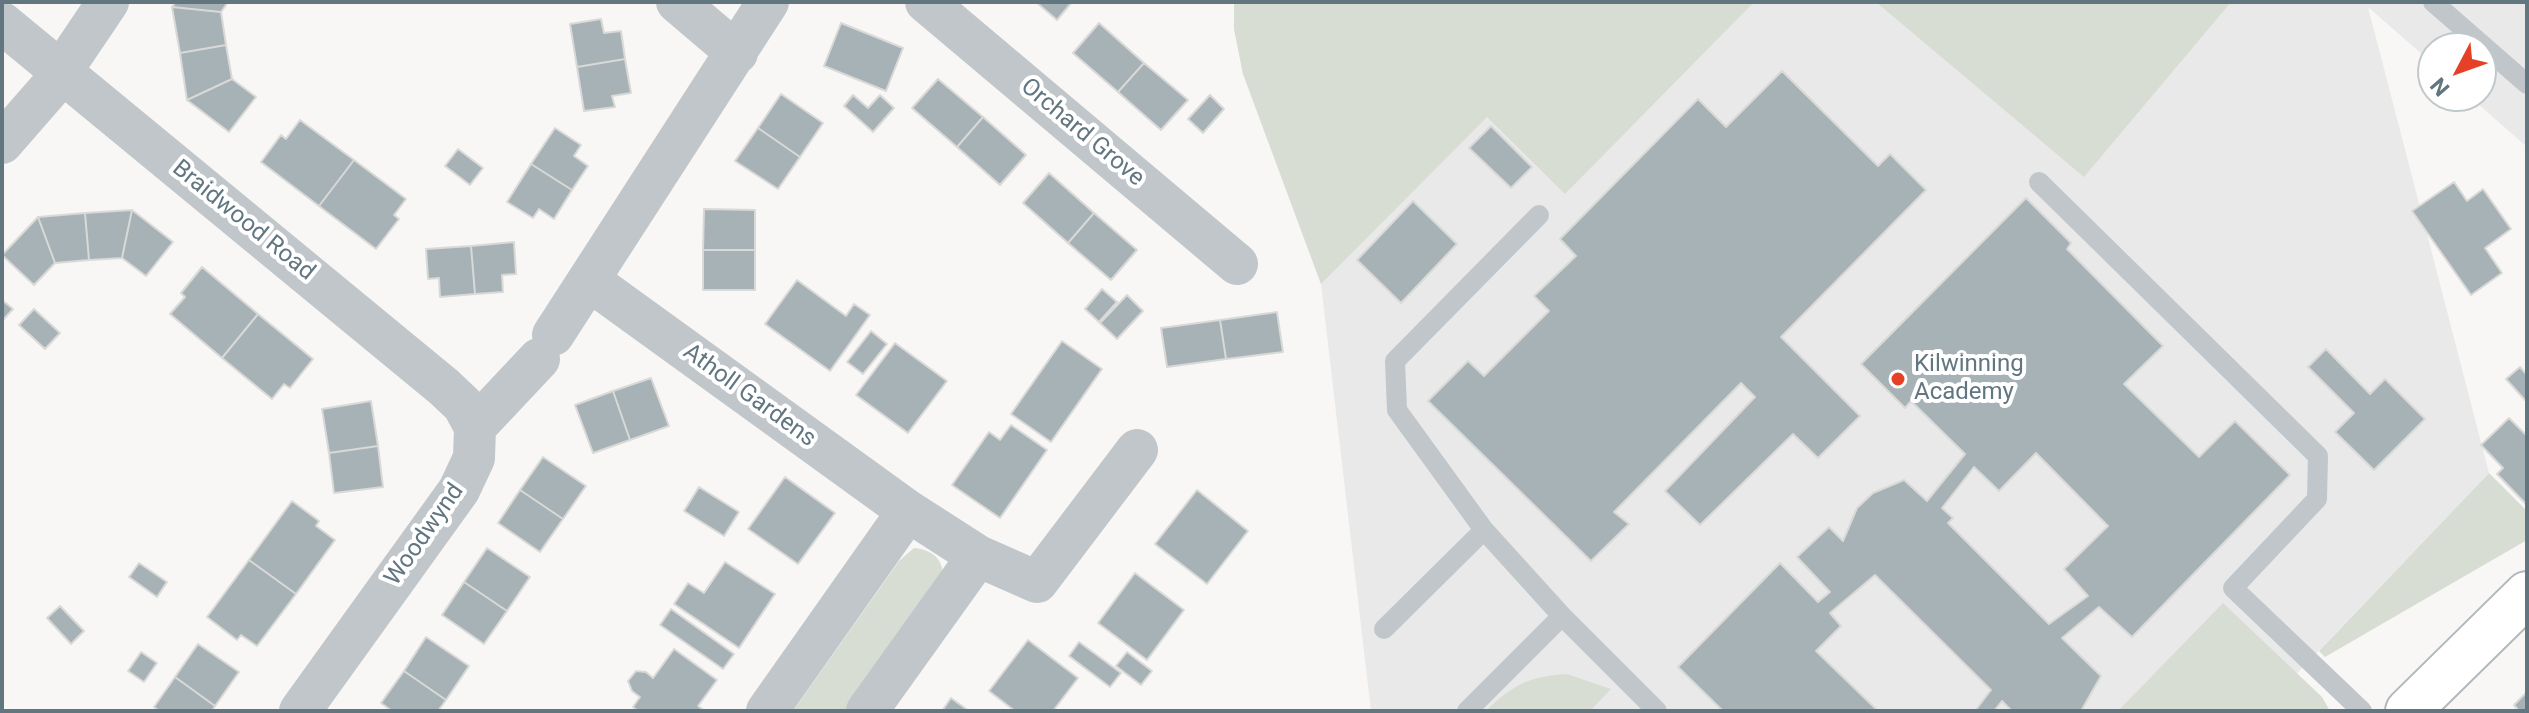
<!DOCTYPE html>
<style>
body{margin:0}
#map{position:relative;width:2529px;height:713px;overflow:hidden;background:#f8f7f5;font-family:Roboto,sans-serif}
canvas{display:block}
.frame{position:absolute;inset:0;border:4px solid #627680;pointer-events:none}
.north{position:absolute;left:2417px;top:32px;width:80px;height:80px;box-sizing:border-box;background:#fff;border:2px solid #c0c8cc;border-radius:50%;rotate:229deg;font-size:22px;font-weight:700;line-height:32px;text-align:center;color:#627680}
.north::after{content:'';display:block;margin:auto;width:28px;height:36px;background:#e64126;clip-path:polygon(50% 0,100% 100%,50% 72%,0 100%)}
</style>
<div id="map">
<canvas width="2529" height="713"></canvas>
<div class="frame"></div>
<div class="north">N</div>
</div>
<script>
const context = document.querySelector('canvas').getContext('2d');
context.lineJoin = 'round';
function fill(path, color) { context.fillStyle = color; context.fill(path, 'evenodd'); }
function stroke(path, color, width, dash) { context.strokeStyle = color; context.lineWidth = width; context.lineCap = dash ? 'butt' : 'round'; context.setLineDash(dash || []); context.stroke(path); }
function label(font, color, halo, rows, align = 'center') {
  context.font = font + ' Roboto,sans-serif'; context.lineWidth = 8; context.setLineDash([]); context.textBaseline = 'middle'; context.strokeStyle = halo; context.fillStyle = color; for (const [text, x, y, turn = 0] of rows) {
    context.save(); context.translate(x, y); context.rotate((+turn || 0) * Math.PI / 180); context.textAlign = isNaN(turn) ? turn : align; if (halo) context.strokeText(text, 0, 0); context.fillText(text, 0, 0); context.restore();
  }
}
const built = new Path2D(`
 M1234 2H2527V147L2469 96H2481V48H2433V64L2368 7 2489 473 2261 711H1371L1321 284 1243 74 1234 29Z`);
const green = new Path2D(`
 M1234 2H1754L1565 194 1487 117 1321 284 1243 74 1234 29Z
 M1876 2H2231L2084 177Z
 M2489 473 2527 511V540L2325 657 2319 651Z
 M914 548C935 550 948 563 940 584L845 711H793L899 561Z
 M2223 603 2322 697 2330 711H2118Z
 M1567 674 1611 689 1590 711H1486C1512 685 1530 676 1567 674Z`);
const building = new Path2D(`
 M176 2H228L221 12 172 7Z
 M1036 2H1072L1057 20Z
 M172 7 221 12 226 45 180 53Z
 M601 19 604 33 621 31 625 59 577 67 570 24Z
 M841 23 903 48 886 91 824 66Z
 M1099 23 1144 63 1118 92 1073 53Z
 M226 45 232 79 187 100 180 53Z
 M625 59 631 93 612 96 615 107 584 111 577 67Z
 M1144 63 1188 100 1161 130 1118 92Z
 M1782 71 1878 166 1890 154 1926 190 1781 337 1860 416 1818 458 1793 434 1700 525 1665 491 1755 397 1741 383 1614 512 1629 524 1591 561 1428 401 1468 361 1484 376 1549 311 1534 296 1576 256 1560 239 1698 99 1726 127Z
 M232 79 256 97 229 132 187 100Z
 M938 79 983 117 957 147 912 108Z
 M781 94 823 123 800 157 758 128Z
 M853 95 868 108 880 95 894 108 873 132 844 106Z
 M1210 95 1224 109 1203 133 1188 119Z
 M983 117 1026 155 1000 185 957 147Z
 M300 120 354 160 319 206 261 162 281 135 286 139Z
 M1491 126 1532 167 1511 188 1469 148Z
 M555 128 581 145 574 156 588 166 572 190 531 164Z
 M758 128 800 157 778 189 735 161Z
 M458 149 483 168 470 185 445 166Z
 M354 160 406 199 394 215 399 219 376 249 319 206Z
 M531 164 572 190 554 219 539 209 533 218 507 202Z
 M1049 173 1094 213 1068 243 1023 203Z
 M2454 182 2467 201 2483 189 2511 229 2485 248 2502 273 2471 295 2412 211Z
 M2026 198 2071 243 2067 249 2163 346 2124 384 2199 457 2235 421 2290 475 2132 637 2099 607 2062 638 2101 676 2081 711H2012L2002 701 1994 711H1975L1991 690 1875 575 1830 613 1841 626 1816 651 1878 711H1723L1678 667 1780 563 1818 602 1830 592 1797 557 1829 527 1843 541 1857 508 1873 493 1904 480 1927 501 1965 454 1911 401 1905 408 1861 364ZM2036 453 2108 526 2064 569 2088 596 2049 624 1948 523 1953 518 1942 508 1974 467 1999 491Z
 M1413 201 1457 244 1401 303 1357 260Z
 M704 209 755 210V250H703Z
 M132 210 122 258 89 260 85 213Z
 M132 210 173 242 146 276 122 258Z
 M85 213 89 260 55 263 38 217Z
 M1094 213 1137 250 1111 280 1068 243Z
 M38 217 55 263 34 285 2 255Z
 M514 242 516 274 502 275 503 292 475 294 471 246Z
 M471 246 475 294 440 297 439 278 428 279 426 249Z
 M703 250H755V290H703Z
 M202 267 258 314 222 358 170 314 185 297 181 293Z
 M797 280 846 316 854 304 870 315 830 371 765 324Z
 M1102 289 1117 302 1099 322 1085 309Z
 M1127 295 1143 311 1117 339 1100 323Z
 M2 300 13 309 2 321Z
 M34 309 60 333 45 349 19 325Z
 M1277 312 1283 352 1226 359 1220 320Z
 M258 314 313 359 290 388 284 384 272 399 222 358Z
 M1220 320 1226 359 1167 367 1161 328Z
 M871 331 887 344 863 374 847 362Z
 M1062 341 1102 369 1051 442 1011 414Z
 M895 343 947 381 908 433 856 395Z
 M2326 349 2370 394 2385 379 2425 419 2374 470 2335 432 2354 413 2308 367Z
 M2520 367 2527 375V398L2525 400 2506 379Z
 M651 378 669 426 630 440 613 391Z
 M613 391 630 440 593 453 575 405Z
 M371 401 378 446 329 453 322 409Z
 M2509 418 2527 436V505L2497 474 2503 468 2481 445Z
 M1011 425 1047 450 1000 518 952 485 989 432 1000 440Z
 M378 446 383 487 334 493 329 453Z
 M543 457 586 486 563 519 520 490Z
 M785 477 835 513 798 564 748 529Z
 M699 487 739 512 724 536 684 511Z
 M520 490 563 519 540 552 498 523Z
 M1197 490 1248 531 1207 584 1155 544Z
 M292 501 319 521 316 526 335 540 296 594 249 560Z
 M487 548 530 577 507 611 464 582Z
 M249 560 296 594 257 646 241 635 237 640 207 617Z
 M725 562 775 594 739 648 674 604 688 583 704 593Z
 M139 563 167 582 157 597 129 577Z
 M1135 573 1184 610 1147 660 1098 623Z
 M464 582 507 611 484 644 442 615Z
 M60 606 84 631 71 644 47 618Z
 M671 609 734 654 723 669 660 625Z
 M426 637 469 666 446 700 404 671Z
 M1028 640 1078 678 1053 711H1015L989 691Z
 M1079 642 1121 673 1110 687 1069 656Z
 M198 644 239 672 215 706 175 677Z
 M674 649 717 680 698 706 705 711H638L633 707 640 697 632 691 628 681 636 671 646 672 653 678Z
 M141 652 157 663 144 682 128 671Z
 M1127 652 1152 671 1141 685 1116 666Z
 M404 671 446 700 438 711H392L381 703Z
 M175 677 215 706 212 711H159L154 707Z
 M2527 692V711H2519L2514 705Z
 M951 698 969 711H942Z`);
const service = new Path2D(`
 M2433 2 2527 84
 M2039 182 2318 456 2317 499 2233 588 2362 711
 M1484 530 1397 410 1395 361 1539 215
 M1384 629 1484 530 1562 616 1657 711
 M1467 711 1562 616`);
const minor = new Path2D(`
 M677 2 737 53
 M926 2 1237 264
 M2 23 444 387 463 405 475 427
 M2 143 50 88 108 2
 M590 281 908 511 978 556 1037 582 1137 450
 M553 335 768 2
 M300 711 459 490 474 458 475 427 539 359
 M767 711 908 511
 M867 711 978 556`);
const trunk = new Path2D(`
 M2408 711 2527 594`);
const markers = [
 [1898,379,8,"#e64126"]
];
const streetNames = [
 ["Orchard Grove",1082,133,40],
 ["Braidwood Road",243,221,39],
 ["Atholl Gardens",749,396,36],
 ["Woodwynd",425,535,-55]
];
const poiNames = [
 ["Kilwinning",1914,365],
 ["Academy",1914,393]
];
fill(built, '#e8e9e8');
fill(green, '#d8ddd4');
fill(building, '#a7b2b6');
stroke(building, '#d9d9d7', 2);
stroke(trunk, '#b1b7ba', 48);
stroke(service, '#c0c6c9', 20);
stroke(minor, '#c0c6c9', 42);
stroke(trunk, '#fff', 44);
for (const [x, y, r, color] of markers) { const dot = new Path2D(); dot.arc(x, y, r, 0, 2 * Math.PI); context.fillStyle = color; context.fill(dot); stroke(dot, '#fff', 3); }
label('24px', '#627680', '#fff', streetNames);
label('24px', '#627680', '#fff', poiNames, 'left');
</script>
